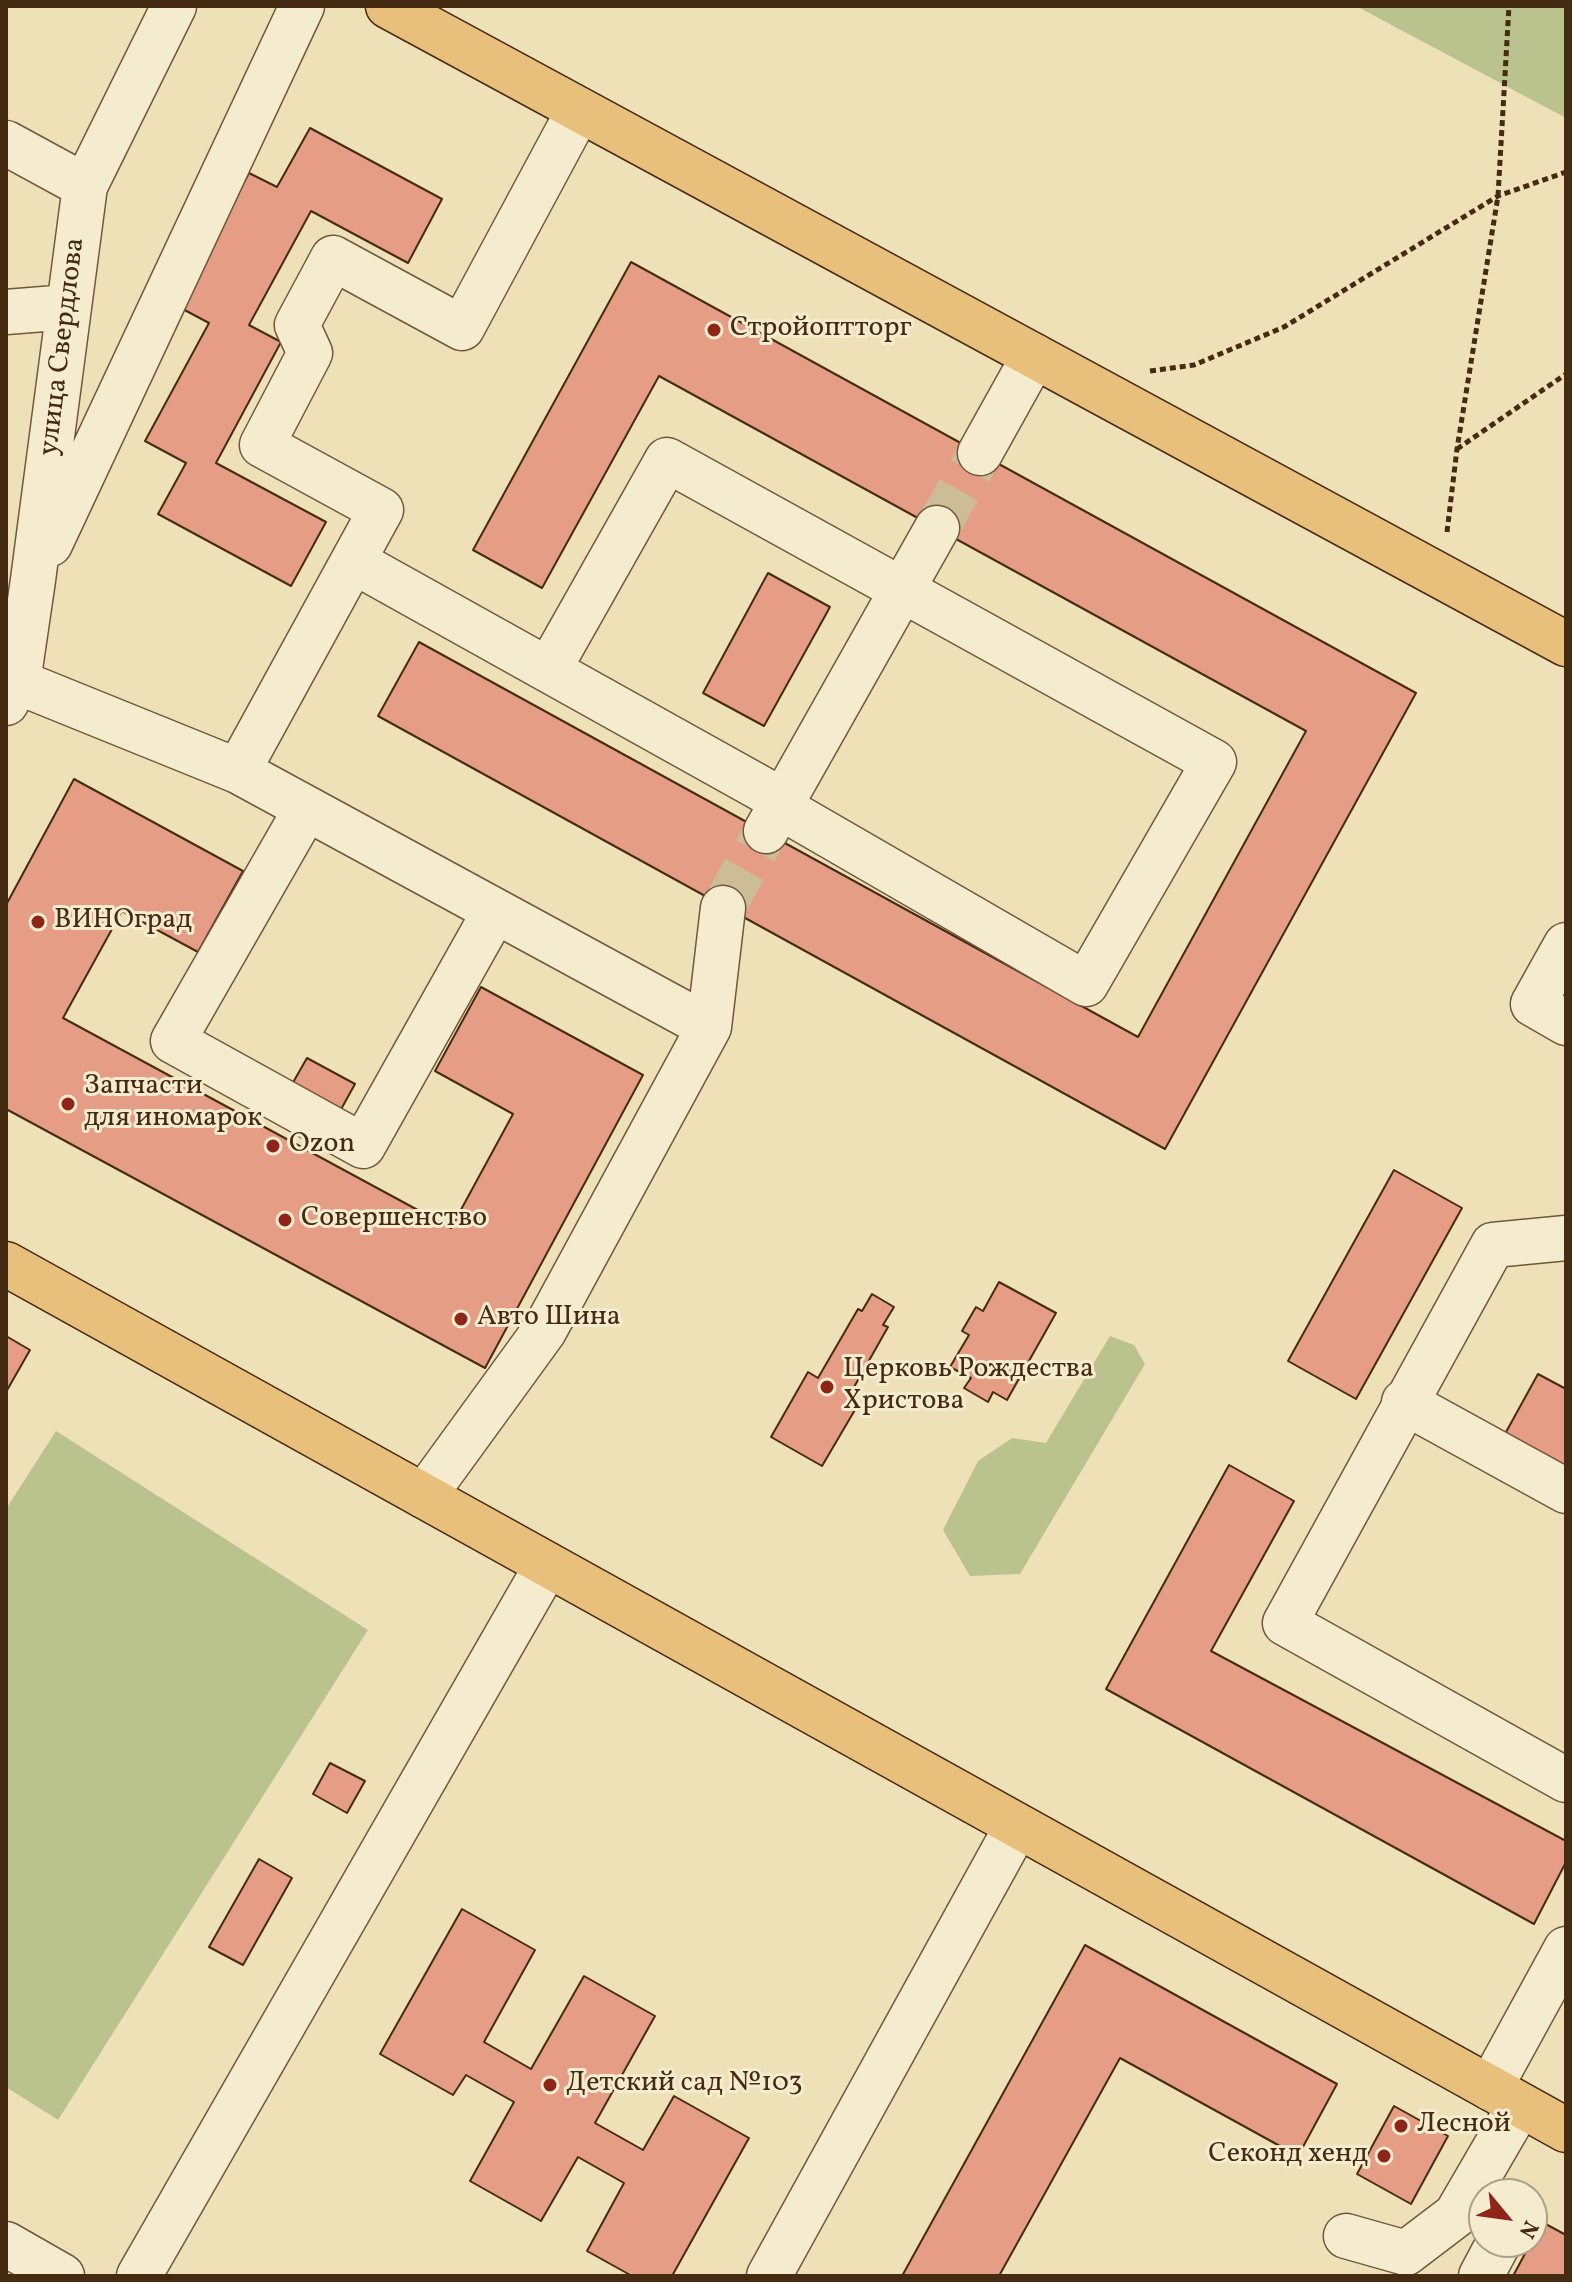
<!DOCTYPE html>
<meta charset="utf-8">
<style>
body{margin:0}
#map{position:relative;width:1572px;height:2282px;overflow:hidden;background:#efe1b7;font-family:Vollkorn,serif}
canvas{display:block}
.frame{position:absolute;inset:0;border:8px solid #462b13;pointer-events:none}
.north{position:absolute;left:1468px;top:2178px;width:80px;height:80px;box-sizing:border-box;background:#f5ecd0;border:2px solid #af9f84;border-radius:50%;rotate:119deg;font-size:22px;font-weight:700;line-height:32px;text-align:center;color:#462b13}
.north::after{content:'';display:block;margin:auto;width:28px;height:36px;background:#8f2418;clip-path:polygon(50% 0,100% 100%,50% 72%,0 100%)}
</style>
<div id="map">
<canvas width="1572" height="2282"></canvas>
<div class="frame"></div>
<div class="north">N</div>
</div>
<script>
const context = document.querySelector('canvas').getContext('2d');
context.lineJoin = 'round';
function fill(path, color) { context.fillStyle = color; context.fill(path, 'evenodd'); }
function stroke(path, color, width, dash) { context.strokeStyle = color; context.lineWidth = width; context.lineCap = dash ? 'butt' : 'round'; context.setLineDash(dash || []); context.stroke(path); }
function label(font, color, halo, rows, align = 'center') {
  context.font = font + ' Vollkorn,serif'; context.lineWidth = 6; context.setLineDash([]); context.textBaseline = 'middle'; context.strokeStyle = halo; context.fillStyle = color; for (const [text, x, y, turn = 0] of rows) {
    context.save(); context.translate(x, y); context.rotate((+turn || 0) * Math.PI / 180); context.textAlign = isNaN(turn) ? turn : align; if (halo) context.strokeText(text, 0, 0); context.fillText(text, 0, 0); context.restore();
  }
}
const green = new Path2D(`
 M1356 6H1566V118Z
 M1110 1336 1134 1345 1145 1364 1020 1574 970 1576 943 1530 978 1461 1012 1438 1046 1443Z
 M56 1431 368 1630 58 2120 6 2087V1509Z`);
const building = new Path2D(`
 M310 128 442 199 408 263 311 211 249 325 281 342 216 463 326 522 291 586 158 514 186 463 145 441 209 323 177 306 249 173 277 187Z
 M631 262 1416 693 1165 1149 378 716 419 642 1138 1037 1306 731 659 376 542 588 473 550Z
 M768 573 830 607 764 726 703 693Z
 M74 779 243 871 198 952 122 911 63 1018 451 1228 513 1114 435 1071 481 987 643 1075 485 1368 6 1109V905Z
 M307 1058 355 1084 339 1113 291 1086Z
 M1394 1170 1462 1208 1356 1399 1288 1361Z
 M999 1282 1056 1313 1007 1400 993 1392 988 1402 964 1388 971 1378 950 1367 969 1335 962 1331 976 1307 983 1311Z
 M872 1294 894 1307 883 1325 888 1327 849 1396 859 1403 822 1466 771 1437 808 1372 818 1378 858 1309 862 1311Z
 M6 1336 30 1350 6 1392Z
 M1538 1374 1566 1389V1491L1495 1452Z
 M1229 1465 1294 1501 1211 1651 1566 1841V1862L1534 1924 1106 1689Z
 M330 1763 365 1781 347 1813 313 1794Z
 M259 1859 292 1878 243 1965 209 1947Z
 M462 1909 535 1950 484 2042 531 2069 584 1976 655 2016 595 2123 643 2150 674 2096 749 2138 672 2276H632L587 2251 624 2183 578 2157 541 2221 470 2181 514 2102 466 2075 453 2095 380 2054Z
 M1085 1945 1337 2084 1298 2156 1120 2058 999 2276H902Z
 M1394 2106 1448 2136 1411 2204 1357 2174Z
 M1542 2222 1566 2235V2276H1513Z`);
const minorTunnel = new Path2D(`
 M937 528 980 453
 M723 908 765 833`);
const path = new Path2D(`
 M1150 371 1194 365 1284 327 1498 196 1566 172
 M1457 449 1566 374
 M1447 532 1457 449 1498 196 1509 6`);
const minor = new Path2D(`
 M6 143 85 186
 M6 312 69 307
 M980 453 1034 356
 M50 544 302 6
 M353 561 381 510 262 445 310 353 297 325 333 258 462 328 579 110
 M18 682 238 771 353 561 769 793 780 807 1086 984 1214 762 667 460 549 669
 M6 703 18 682 33 580 85 186 174 6
 M238 771 709 1027
 M306 809 173 1041 363 1146 495 911
 M766 831 937 528
 M1566 945 1533 1004 1566 1023
 M1566 1238 1493 1245 1285 1623 1566 1780
 M1404 1402 1566 1491
 M424 1496 544 1331 709 1027 723 908
 M1490 2088 1566 1949
 M1346 2236 1406 2253 1456 2215 1520 2105
 M6 2244 62 2276
 M139 2276 547 1565
 M769 2276 1017 1826
 M1481 2276 1499 2242`);
const major = new Path2D(`
 M388 6 1566 644
 M6 1264 1566 2130`);
const markers = [
 [714,330,8,"#8f2418"],
 [38,922,8,"#8f2418"],
 [68,1104,8,"#8f2418"],
 [273,1146,8,"#8f2418"],
 [285,1220,8,"#8f2418"],
 [461,1319,8,"#8f2418"],
 [827,1387,8,"#8f2418"],
 [550,2085,8,"#8f2418"],
 [1401,2126,8,"#8f2418"],
 [1384,2156,8,"#8f2418"]
];
const poiNames = [
 ["Стройоптторг",730,330],
 ["ВИНОград",54,922],
 ["Запчасти",84,1088],
 ["для иномарок",84,1120],
 ["Ozon",289,1146],
 ["Совершенство",301,1220],
 ["Авто Шина",477,1319],
 ["Церковь Рождества",843,1371],
 ["Христова",843,1403],
 ["Детский сад №103",566,2085],
 ["Лесной",1417,2126],
 ["Секонд хенд",1368,2156,"right"]
];
const streetNames = [
 ["улица Свердлова",64,347,-83]
];
fill(green, '#bac28d');
fill(building, '#e69d85');
stroke(building, '#462b13', 2);
stroke(minorTunnel, '#cdbd96', 44, [44, 22]);
stroke(minor, '#70583c', 47);
stroke(major, '#462b13', 47);
stroke(path, '#462b13', 5, [6, 4]);
stroke(minor, '#f5ecd0', 44);
stroke(major, '#e8c07c', 44);
for (const [x, y, r, color] of markers) { const dot = new Path2D(); dot.arc(x, y, r, 0, 2 * Math.PI); context.fillStyle = color; context.fill(dot); stroke(dot, '#f5ecd0', 3); }
label('28px', '#462b13', '#f5ecd0', poiNames, 'left');
label('28px', '#462b13', '#f5ecd0', streetNames);
</script>
